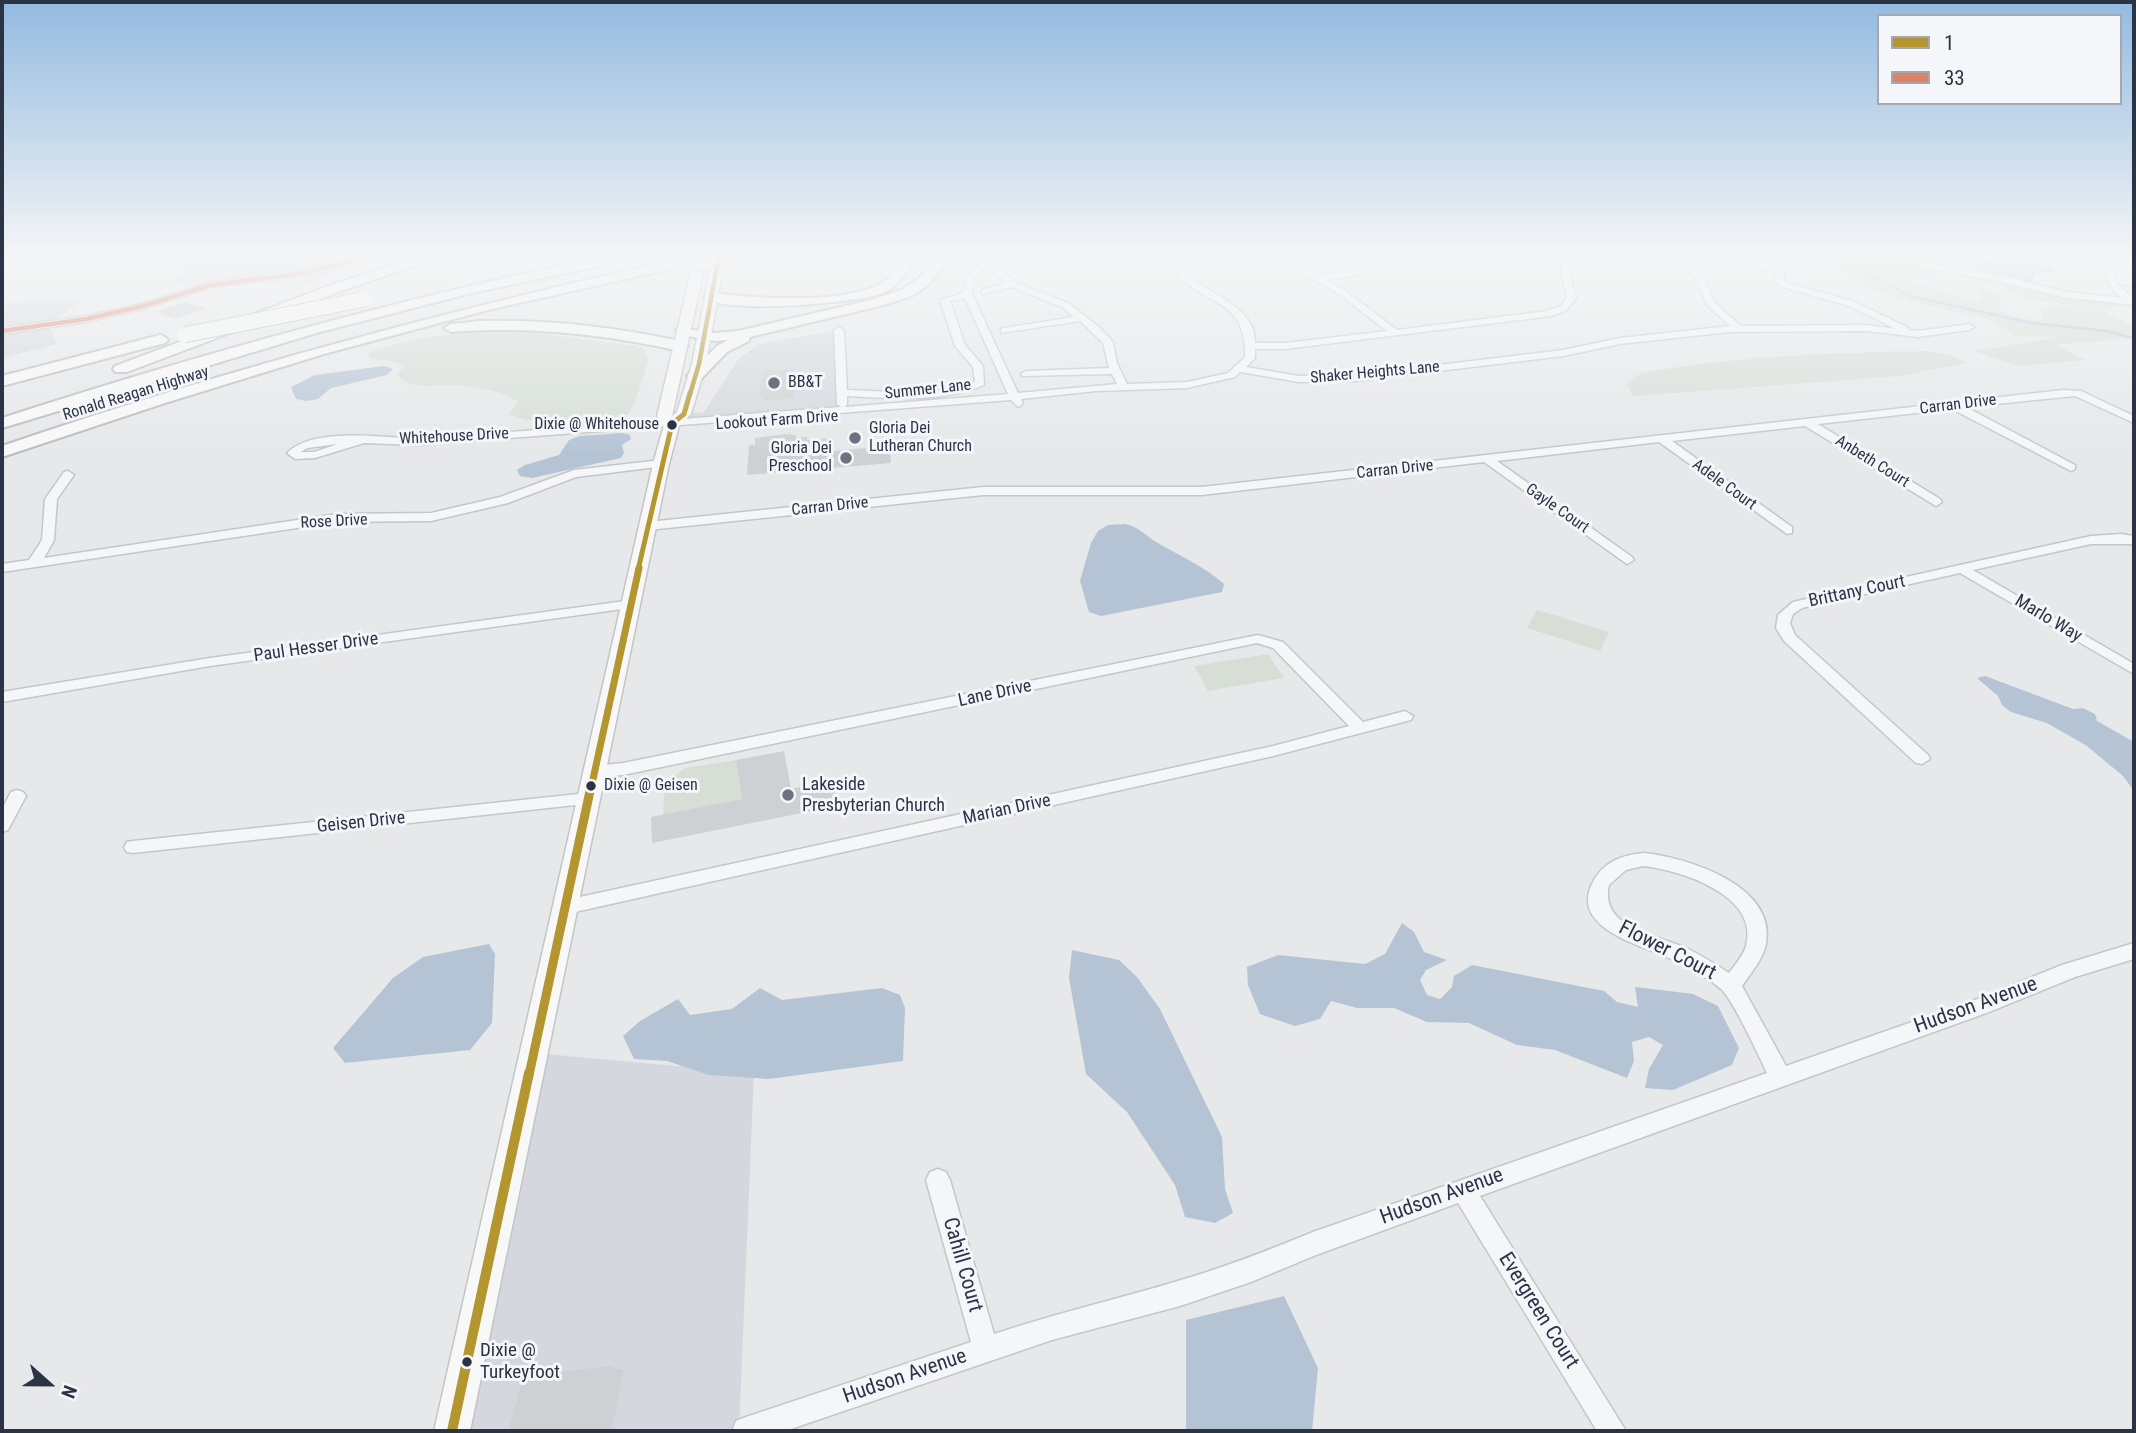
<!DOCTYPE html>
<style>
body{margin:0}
#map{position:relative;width:2136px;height:1433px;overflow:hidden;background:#e6e8ea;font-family:"Roboto Condensed",sans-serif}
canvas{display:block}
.frame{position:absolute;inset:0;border:4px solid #2b3445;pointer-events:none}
.legend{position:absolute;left:1877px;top:14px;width:245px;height:91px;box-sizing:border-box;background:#f4f6f9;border:2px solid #a4a8b1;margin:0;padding:9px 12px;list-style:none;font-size:21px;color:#2b3445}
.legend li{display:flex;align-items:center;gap:14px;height:35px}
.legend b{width:35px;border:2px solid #a4a8b1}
.north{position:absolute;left:14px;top:1349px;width:70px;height:70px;-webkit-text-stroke:5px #f4f6f9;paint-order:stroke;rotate:111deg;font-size:19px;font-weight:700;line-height:28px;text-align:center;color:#2b3445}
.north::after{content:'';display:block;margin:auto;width:24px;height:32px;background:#2b3445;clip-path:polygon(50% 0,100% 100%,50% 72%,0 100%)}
</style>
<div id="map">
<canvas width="2136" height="1433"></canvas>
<div class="frame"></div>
<ul class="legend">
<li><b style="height:9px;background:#b3962f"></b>1</li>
<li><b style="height:9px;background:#de8266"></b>33</li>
</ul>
<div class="north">N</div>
</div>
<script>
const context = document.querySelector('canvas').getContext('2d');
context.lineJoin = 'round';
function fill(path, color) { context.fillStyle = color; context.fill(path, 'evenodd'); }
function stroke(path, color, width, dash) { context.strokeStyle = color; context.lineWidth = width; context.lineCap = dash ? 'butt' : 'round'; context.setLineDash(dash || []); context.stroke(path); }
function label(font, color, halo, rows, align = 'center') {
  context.font = font + ' "Roboto Condensed",sans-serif'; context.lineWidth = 6; context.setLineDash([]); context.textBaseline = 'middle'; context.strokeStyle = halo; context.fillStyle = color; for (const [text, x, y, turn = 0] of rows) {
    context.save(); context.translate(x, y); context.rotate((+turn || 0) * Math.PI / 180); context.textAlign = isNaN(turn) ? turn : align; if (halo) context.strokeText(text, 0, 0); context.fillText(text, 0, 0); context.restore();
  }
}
const built = new Path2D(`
 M192 255H396L302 284 304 276 194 289 173 284Z
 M82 300 49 325 57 344 2 358V303Z
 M839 330 842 408 672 424 684 414 704 412 739 358 760 344Z
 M534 1053 754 1073 739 1431H452Z`);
const green = new Path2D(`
 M485 255H590L547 261 544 259 496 262Z
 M1795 255H1864L1942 269 1934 279H1901L1964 299 1982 301 1977 289 2002 296 1998 308 2010 315 2043 322 2041 307H2075L2059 303 2029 301 2005 291 2004 284 2013 282 2043 290 2129 301 2122 306 2102 310 2134 327V342L2131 338 2056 345 2085 360 2019 366 1975 351 2060 337 2016 336 1989 319 1903 300 1868 287 1849 273Z
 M501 328 642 347 649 359C644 372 636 407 627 415 609 435 531 424 509 414L518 402C503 391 474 386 454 385 434 384 412 392 397 375L404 366 392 361 371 359 367 353C410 337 455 333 501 328Z
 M1926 351 1952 356 1966 363 1900 376 1633 396 1627 384 1641 373C1737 356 1829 353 1926 351Z
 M1537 610 1609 632 1600 651 1527 628Z
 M1268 654 1284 678 1208 691 1194 666Z
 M736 760 742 799 663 815 665 783 685 768Z`);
const water = new Path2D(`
 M2005 255H2056L2045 261 2056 270 2035 275 2032 282 2028 283 1969 267Z
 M384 366 393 369 387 375 331 388 318 399 306 401 296 399 291 387 315 375Z
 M623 433 630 435 631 439 622 445 624 453 621 458 532 478 520 476 517 470 525 465 559 455 569 440 579 436Z
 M1125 524C1138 527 1143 533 1153 540 1177 555 1203 565 1224 584L1222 592 1101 616 1089 612 1080 581 1091 543 1098 531 1108 525Z
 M1985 676 2073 709 2083 708 2095 714 2097 721 2134 742V791L2123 776 2087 746 2047 723 2011 712 2002 705 1998 696 1977 678Z
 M1402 923 1414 932 1424 952 1447 960 1426 970 1420 980 1427 995 1440 999 1452 987 1454 976 1472 965 1604 991 1617 1002 1638 1007 1635 987 1693 994 1718 1006 1739 1048 1732 1065 1673 1090 1645 1088 1649 1069 1663 1045 1649 1037 1632 1042 1634 1061 1627 1078 1555 1050 1517 1045 1469 1023 1427 1022 1394 1008H1357L1331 1001 1320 1019 1295 1026 1260 1014 1248 985 1247 967 1278 955 1365 964 1385 954Z
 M489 944 495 954 492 1023 470 1050 345 1063 333 1048 393 978 423 957Z
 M1072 950 1119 960 1137 977 1160 1009 1222 1137 1225 1189 1233 1213 1215 1223 1185 1217 1175 1185 1127 1112 1086 1074 1069 978Z
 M760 988 782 1000 882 988 900 995 905 1008 903 1061 769 1079 709 1075 667 1061 634 1059 623 1036 640 1021 678 999 690 1015 732 1009Z
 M1284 1296 1318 1368 1312 1431H1186V1320Z`);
const stream = new Path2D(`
 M1815 255 1873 277 1910 296 2031 323 2106 331 2132 338 2134 342`);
const building = new Path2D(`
 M185 302 206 309 175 319 155 312Z
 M794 369V372H797L793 398 771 400H762L763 396H759L762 374H765V371Z
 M786 434 796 435V438L807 437V440L833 438 834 451 866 448V452L890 451 891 463 747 475 749 445H755V438Z
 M784 751 791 789 832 781 837 806 652 843 651 817 742 799 736 760Z
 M613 1366V1369H624L612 1430 508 1431 522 1382 555 1378 556 1372Z`);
const minor = new Path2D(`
 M116 255H126L117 261 113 258Z
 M362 255H376L304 276 211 287 146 308 86 322 2 334V328L86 316 141 304 210 282 304 270Z
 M986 255H994L975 279 971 292 1018 393 1117 384 1112 374 1022 376 1021 374 1026 371 1109 368 1103 343 1080 321 1001 333V329L1004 328 1074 317 1062 307 1012 287 982 294V290L1007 283 993 273V269L996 268 1019 284 1068 303 1099 327 1113 342 1117 363 1127 384 1187 382 1228 373 1245 357C1248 293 1193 307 1169 262L1174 255H1182L1177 262C1195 294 1256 300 1255 343H1285L1387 331 1340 295 1273 255H1283L1320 276 1359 269 1382 255H1392L1365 273 1327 280 1346 291 1397 330 1547 311 1561 306 1567 298 1561 273 1563 255H1571L1569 273 1576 298 1567 310 1552 316 1285 349H1255V358L1246 367 1299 376 1356 375 1563 350 1620 338 1730 326 1707 305 1697 281 1671 255H1680L1704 278 1714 302 1741 326 1866 325 1896 329 1849 306 1779 286 1775 280 1776 270 1731 266 1730 264 1734 261 1783 266 1785 282 1855 302 1907 327 1908 330 1918 331 1969 324 1974 327 1969 330 1918 337 1866 331 1730 332 1620 344 1563 356 1356 381 1299 382 1240 372 1235 377 1187 388 1096 391 1021 399 1023 404 1018 407 1011 400 417 445 364 443 315 458 295 459 287 453C312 427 383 437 417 439L841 407 837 404 834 330 839 327 844 330 847 390C887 391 937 398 975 382L973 367 955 346 940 300 963 293 967 279ZM965 298 1008 394 845 407 847 404V396C891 398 943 403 984 385L983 366 965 345 950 301ZM338 444 314 452H301L307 448Z
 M1860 255H1879L2001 276 2062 291 2121 298 2108 284 2106 271 2121 255H2130L2114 271 2115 278 2134 280V286L2116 283 2134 299V305L2062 297 2001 282Z
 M2063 390 2081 391 2134 416V423L2075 396 1966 407 2075 465V469L2071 471 1952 409 1818 424 1940 499 1942 502 1936 506 1805 426 1672 441 1792 527V533L1787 534 1659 442 1497 461 1632 557 1634 560 1627 564 1484 462 1202 495H983L648 530 642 526 648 522 983 487H1202Z
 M661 460 667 464 665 466 576 477 508 503 431 521 337 522 2 572V564L29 560 42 540 45 499 64 472 68 471 74 475 57 499 54 540 44 558 337 514 431 513 500 497 574 470Z
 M2121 534 2134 536V544H2091L1973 570 2134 664V674L1960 573 1802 608 1793 614 1790 623 1795 635 1928 755 1930 759 1922 764 1916 763 1784 641 1776 628 1778 615 1793 602 2091 536Z
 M632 600 639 604 637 607 210 666 2 702V692L210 658Z
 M1258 635 1283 642 1363 722 1405 711 1413 716 1411 720 1273 756 566 914 559 912 557 907 559 902 566 900 1273 746 1349 726 1273 648 1257 643 623 775 594 778 586 772 594 766 623 763Z
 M17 790 23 792 26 796 8 830 2 832V809L11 792Z
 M588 793 594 795 597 799 594 803 133 853 127 852 124 847 127 842 133 841Z
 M1643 853C1686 857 1777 885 1766 944 1763 959 1751 973 1742 986L1786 1066 1975 1000 2062 965 2134 943V959L2075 977 1989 1012 1480 1196 1626 1431H1597L1458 1203 1316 1255 1251 1282 1180 1306 1052 1340 785 1431H732L736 1421 746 1417 971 1342 926 1180 930 1172 938 1169 946 1172 950 1180 994 1334C1056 1313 1119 1299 1181 1280 1226 1267 1269 1250 1313 1232L1767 1073C1759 1056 1732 998 1721 989 1707 977 1688 966 1671 959 1642 945 1566 928 1594 880 1605 861 1623 855 1643 853ZM1643 866C1680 870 1760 895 1746 946 1743 956 1735 965 1729 973 1715 964 1701 955 1686 948 1657 935 1599 928 1609 885L1626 870Z`);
const major = new Path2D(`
 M695 255H707L672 416 677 412 692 364 713 255H725L706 364 691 414 679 426 669 464 470 1431H434L653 464 664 425 657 416Z`);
const highway = new Path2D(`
 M426 255H446L344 290 127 372H115L113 369 115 366 334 284Z
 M612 255H638L632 259 472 293 320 332 2 428V418C203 353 405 297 612 255Z
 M889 255H902L910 265C903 280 896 288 880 294 853 303 724 315 704 297L711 293C753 298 854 306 888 279 892 276 894 270 896 265Z
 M941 255H954L927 286 911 296 884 305 750 337 749 341 727 352 701 379H689L687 376 717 346 728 340 714 341 678 334 676 331 678 328 714 333 738 331 875 299 901 290 917 280Z
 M679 259 684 260V266L488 310 324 354 165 403 2 457V446C224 370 449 310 679 259Z
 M480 321C548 319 614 327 680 341L688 346 680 351C604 334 529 326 451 332L444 328 451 324Z
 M160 335 165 337 168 340 165 343 2 386V376Z`);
const highwayBridge = new Path2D(`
 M677 267 737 255
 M184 335 365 299`);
const bus1Far4 = new Path2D(`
 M690 394 699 364 719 255`);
const bus1Far3 = new Path2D(`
 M638 570 672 424 684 414 690 393`);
const bus1Far2 = new Path2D(`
 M590 793 639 568`);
const bus1Far1 = new Path2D(`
 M529 1075 590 791`);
const bus1 = new Path2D(`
 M452 1431 529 1073`);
const bus2 = new Path2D(`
 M2 331 86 319 143 306 210 285 304 273 372 255`);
const markers = [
 [774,383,7,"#6c737f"],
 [672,425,6,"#2b3445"],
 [855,438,7,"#6c737f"],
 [846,458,7,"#6c737f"],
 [591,786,6,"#2b3445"],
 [788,795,7,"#6c737f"],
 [467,1362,6,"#2b3445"]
];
const farStreetnames = [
 ["Shaker Heights Lane",1375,373,-5],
 ["Summer Lane",928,390,-6],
 ["Ronald Reagan Highway",136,394,-17],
 ["Carran Drive",1958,405,-7],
 ["Lookout Farm Drive",777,421,-4],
 ["Whitehouse Drive",454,437,-3],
 ["Anbeth Court",1872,462,32],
 ["Carran Drive",1395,470,-6],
 ["Adele Court",1724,485,36],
 ["Carran Drive",830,507,-6],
 ["Gayle Court",1557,509,35],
 ["Rose Drive",334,522,-3]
];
const farPoinames = [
 ["BB&T",788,383],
 ["Gloria Dei",869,429],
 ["Lutheran Church",869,447],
 ["Gloria Dei",832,449,"right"],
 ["Preschool",832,467,"right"]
];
const busNames = [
 ["Dixie @ Whitehouse",659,425],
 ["Dixie @ Geisen",604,786,"left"]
];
const streetNames = [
 ["Brittany Court",1857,592,-12],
 ["Marlo Way",2048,619,31],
 ["Paul Hesser Drive",316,648,-8],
 ["Lane Drive",995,694,-12],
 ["Marian Drive",1007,810,-12],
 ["Geisen Drive",361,823,-6]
];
const poiNames = [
 ["Lakeside",802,785],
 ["Presbyterian Church",802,806]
];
const nearBusnames = [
 ["Dixie @",480,1351],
 ["Turkeyfoot",480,1373]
];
const nearStreetnames = [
 ["Flower Court",1667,951,27],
 ["Hudson Avenue",1976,1006,-20],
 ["Hudson Avenue",1442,1197,-20],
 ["Cahill Court",962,1265,74],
 ["Evergreen Court",1538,1311,58],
 ["Hudson Avenue",905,1377,-19]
];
fill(built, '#d4d7dd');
fill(green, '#d6ded6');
fill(water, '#b4c4d5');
stroke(stream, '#b4c4d5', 2.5);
fill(building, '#ced0d3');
stroke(minor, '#c4c6c8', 3);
stroke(major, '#c2c5c8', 3);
stroke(highway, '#b8bbbf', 4);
fill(minor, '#f5f6f7');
fill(major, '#f8f8f8');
fill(highway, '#f8f8f8');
stroke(highwayBridge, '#b8bbbf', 17, []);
stroke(highwayBridge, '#f8f8f8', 15);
stroke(bus1Far4, '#b3962f', 4.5);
stroke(bus1Far3, '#b3962f', 5);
stroke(bus1Far2, '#b3962f', 7);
stroke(bus1Far1, '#b3962f', 9);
stroke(bus1, '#b3962f', 10);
stroke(bus2, '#de8266', 4.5);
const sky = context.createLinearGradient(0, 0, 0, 456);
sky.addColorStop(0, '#93bae0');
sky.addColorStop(0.56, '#f4f5f6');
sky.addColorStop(1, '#f4f5f600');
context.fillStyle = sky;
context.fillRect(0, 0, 2136, 456);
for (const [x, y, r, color] of markers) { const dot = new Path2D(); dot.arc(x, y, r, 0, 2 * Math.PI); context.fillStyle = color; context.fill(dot); stroke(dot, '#f4f6f9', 2.5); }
label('16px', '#2b3445', '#f4f6f9', farStreetnames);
label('16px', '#2b3445', '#f4f6f9', farPoinames, 'left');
label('16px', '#2b3445', '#f4f6f9', busNames, 'right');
label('18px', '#2b3445', '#f4f6f9', streetNames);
label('18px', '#2b3445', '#f4f6f9', poiNames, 'left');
label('19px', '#2b3445', '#f4f6f9', nearBusnames, 'left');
label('21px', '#2b3445', '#f4f6f9', nearStreetnames);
</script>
